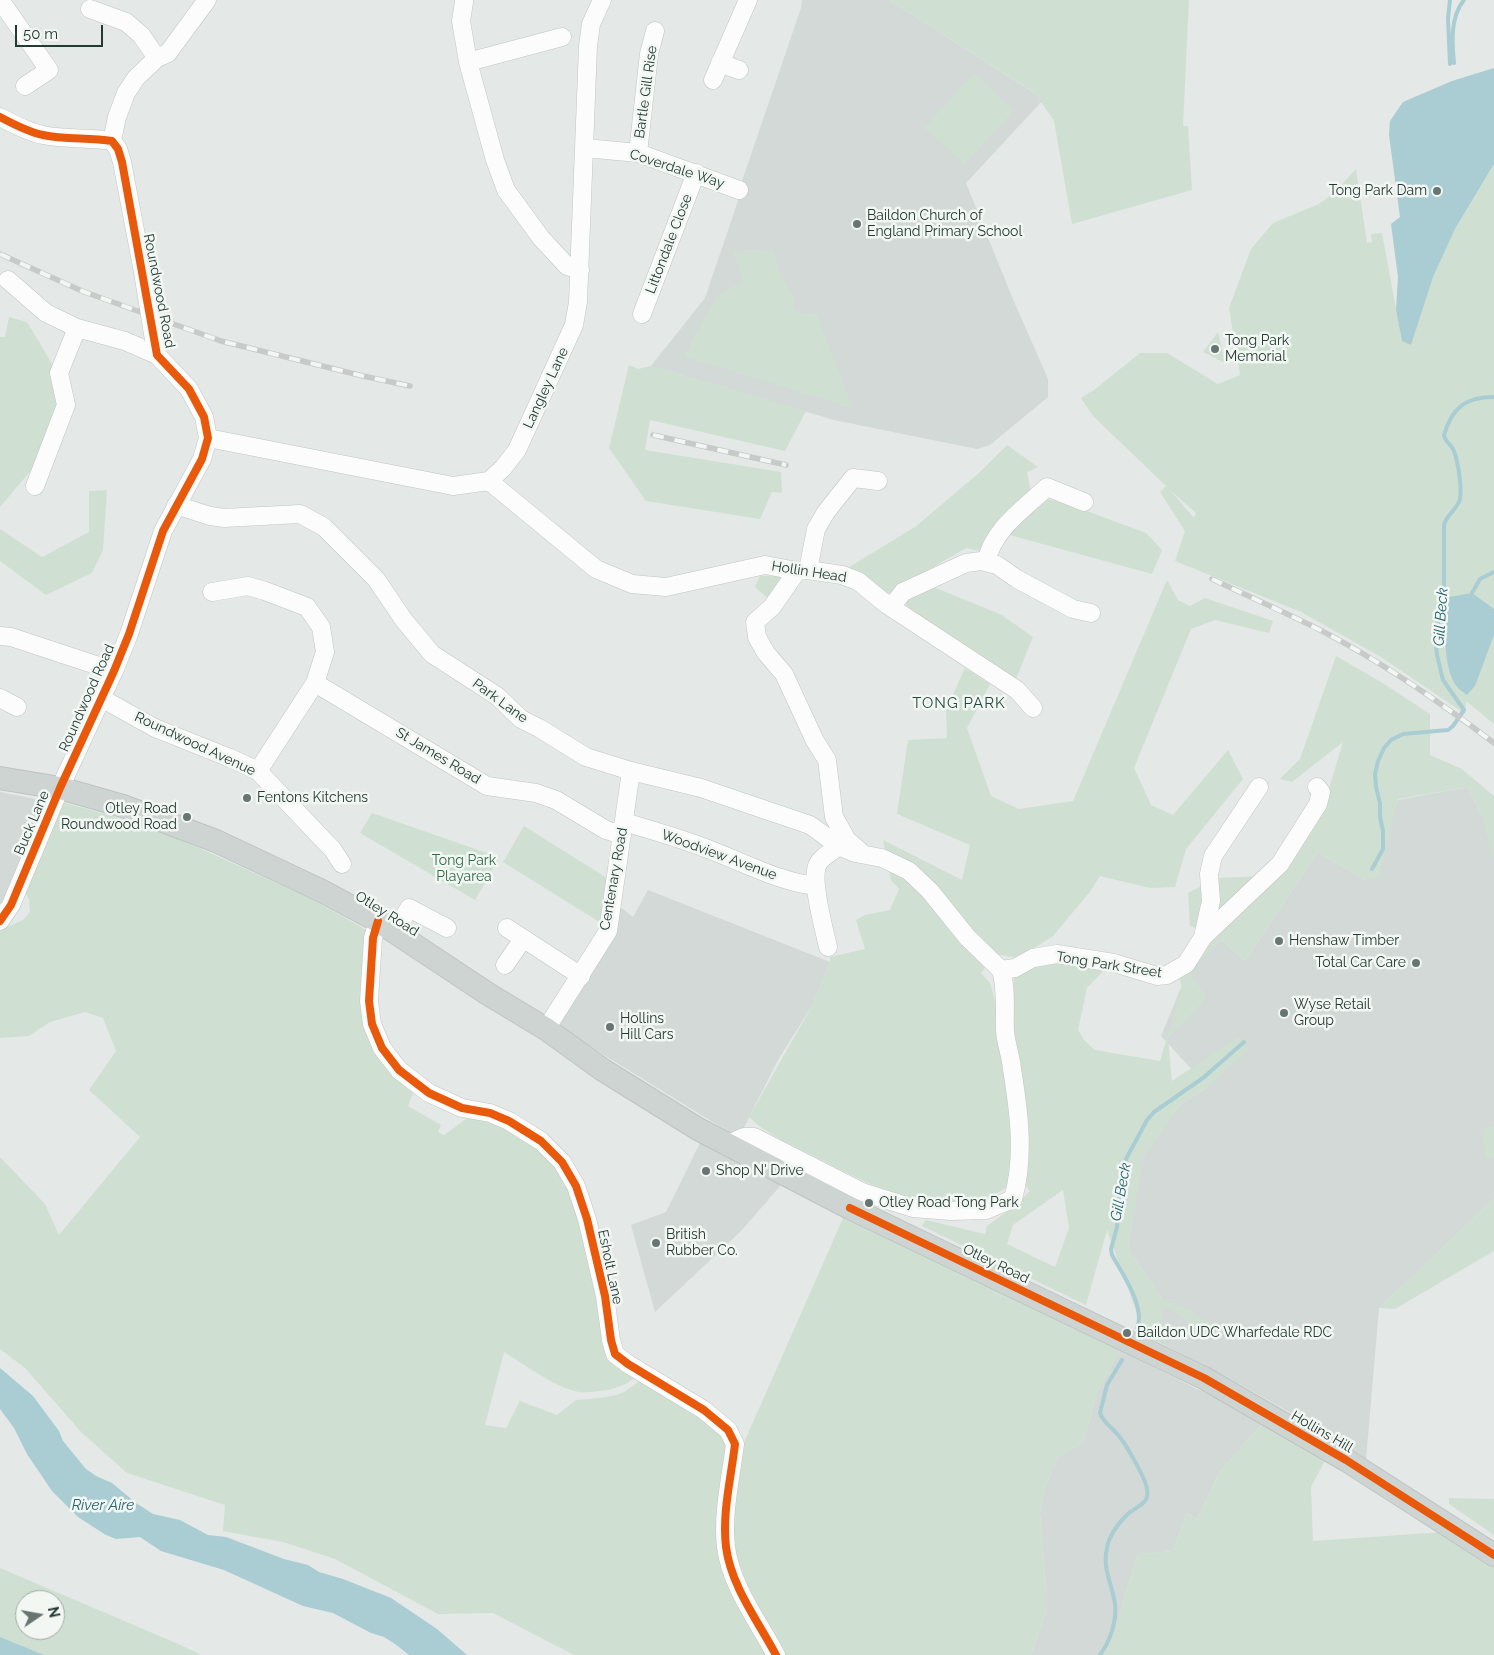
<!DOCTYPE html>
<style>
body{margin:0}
#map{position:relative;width:1494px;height:1655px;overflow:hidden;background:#e4e8e6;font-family:Raleway,sans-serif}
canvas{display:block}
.north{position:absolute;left:15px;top:1590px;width:50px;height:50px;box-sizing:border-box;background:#f2f7f4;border:1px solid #a0aba7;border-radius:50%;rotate:78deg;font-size:14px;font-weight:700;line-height:20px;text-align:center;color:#243933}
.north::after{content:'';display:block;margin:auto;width:18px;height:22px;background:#677672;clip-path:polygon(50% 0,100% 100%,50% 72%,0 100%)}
.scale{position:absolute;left:15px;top:25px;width:88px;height:22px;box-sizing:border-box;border:2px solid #243933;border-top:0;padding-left:6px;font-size:15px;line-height:18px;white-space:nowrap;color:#243933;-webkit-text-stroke:4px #f2f7f4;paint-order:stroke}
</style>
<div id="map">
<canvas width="1494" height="1655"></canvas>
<div class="north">N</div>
<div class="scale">50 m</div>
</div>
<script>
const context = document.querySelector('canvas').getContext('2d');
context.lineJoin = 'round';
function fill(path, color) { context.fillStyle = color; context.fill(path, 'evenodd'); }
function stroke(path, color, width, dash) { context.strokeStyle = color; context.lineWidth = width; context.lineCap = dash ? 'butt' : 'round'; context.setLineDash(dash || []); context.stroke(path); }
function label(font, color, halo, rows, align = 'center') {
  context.font = font + ' Raleway,sans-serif'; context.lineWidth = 5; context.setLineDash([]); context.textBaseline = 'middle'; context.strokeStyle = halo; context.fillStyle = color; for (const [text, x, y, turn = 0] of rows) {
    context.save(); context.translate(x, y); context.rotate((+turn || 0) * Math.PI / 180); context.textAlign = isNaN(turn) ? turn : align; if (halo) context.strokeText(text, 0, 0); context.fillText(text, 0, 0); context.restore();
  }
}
const built = new Path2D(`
 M802 0H889L1044 99 966 183 1012 297 1048 379V397L990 445 977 449 834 420 651 366 705 298 738 201 739 190 801 8Z
 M1468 787 1481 815 1494 826V1199L1379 1308 1366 1459 1298 1417 1225 1376 1160 1343 1163 1300 1128 1249 1142 1158 1180 1105 1208 1087 1161 1036 1195 954 1214 933 1245 961 1318 852 1365 880 1398 800Z
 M0 792 49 802 0 916Z
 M648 890 830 962 813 1004 778 1060 739 1137 716 1124 557 1026 620 907 633 917Z
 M700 1143 781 1185 742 1230 655 1312 631 1225 666 1212Z
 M1120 1350 1199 1390 1225 1401 1264 1422 1221 1470 1197 1519 1187 1513 1173 1551 1138 1554 1124 1598 1119 1620 1117 1621 1110 1641 1103 1655H1031L1046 1612V1588L1040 1513 1045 1488 1058 1457 1083 1443 1097 1393Z`);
const green = new Path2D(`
 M889 0H1189L1183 126H1188L1192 190 1072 224 1054 121 1035 93Z
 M974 73 1014 110 965 164 924 128Z
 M1494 164V724L1466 701 1465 714 1381 657 1301 612 1175 561 1185 531 1160 492 1166 486 1093 416 1081 398 1094 390 1140 353H1167L1218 384 1240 375 1229 308 1251 249 1273 223 1319 204 1334 193 1356 169 1367 243 1372 242 1371 234 1382 233 1402 341 1455 229ZM1170 490 1196 513 1194 518Z
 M773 250 783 279 795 297 793 307 802 315 816 313 853 408 684 356 716 297 743 281 733 252Z
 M9 317 27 322 55 369 59 411 33 468 0 507V337H5Z
 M1218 332 1225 363 1203 352Z
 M629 365 638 369 651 366 806 411 785 451 650 420 645 450 781 472 782 493 772 492 760 519 646 501 609 448Z
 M1007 445 1038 467 1027 472 1031 493 980 551 966 548 889 593 883 594 846 569 915 527 979 473Z
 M107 490 103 550 92 573 46 595 0 561V529L42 557 89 532V491Z
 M1043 498 1068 504 1146 533 1162 550 1152 574 1006 534Z
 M760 576H787L772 602 755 587Z
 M1167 580 1178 600 1190 606 1205 598 1273 621 1269 633 1215 620 1191 629 1134 768 1151 805 1173 815 1228 750 1243 779 1186 849 1175 887 1150 888 1100 876 1089 893 1053 936 1019 958 994 954 981 973 990 983 996 1004 1006 1075 1013 1161 1006 1188C990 1197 972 1207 952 1206 902 1203 858 1179 814 1156 790 1145 768 1135 749 1117L813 1004 830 962V957L865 949 856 920 865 915 890 910 899 889 891 880 883 840 962 880 970 845 897 814 908 740 947 738 946 710 965 668 990 684 967 728 991 796 1019 809 1073 801Z
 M931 586 1002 615 1033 637 1015 681 906 611 907 601 913 597V593Z
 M1336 656 1381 682 1430 714V755L1462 769 1494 796V859L1481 815 1468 787 1398 799 1379 876 1365 880 1318 852 1245 961 1222 940 1195 966 1190 974 1207 997 1168 1039 1172 1081 1238 1037 1249 1049 1208 1087 1180 1105 1143 1158 1128 1249 1163 1300 1192 1311 1205 1321 1217 1323 1219 1331H1199L1173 1310 1163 1307 1160 1343 1145 1336 1107 1230 1086 1305 922 1226 926 1220 985 1234 987 1226 1016 1205 1030 1191 1022 1182 1012 1011 1014 978 1026 967 1056 961 1105 969 1087 988 1078 1030 1084 1040 1095 1050 1160 1061 1182 987 1177 971 1214 933 1190 926 1188 893 1217 878 1262 876 1326 799 1343 742 1292 782 1280 779 1300 759ZM1063 1190 1069 1228 1055 1267 1007 1244 1013 1225Z
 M58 801 152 827 308 897 368 931 364 1009 415 1088 408 1106 441 1125 438 1132 444 1135 470 1116 513 1131 555 1163 576 1203 602 1306 635 1377C628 1384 617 1388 607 1390 598 1391 589 1393 580 1392 557 1389 524 1364 504 1352L485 1425 506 1428 520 1401 557 1415 576 1400 600 1398 617 1395 626 1391 641 1380 721 1429 727 1442 721 1547 772 1655H574L493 1613 438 1614 335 1559 283 1542 223 1531 225 1505 127 1473 82 1433 25 1368 0 1349V1157L45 1204 59 1235 140 1137 89 1090 116 1051 103 1018 85 1012 50 1022 29 1036 0 1038V930L23 920 30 912 29 899 22 888Z
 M372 813 484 852 500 856 475 900 360 833Z
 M524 826 607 878 601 923 503 862Z
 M1494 1126V1158H1486L1481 1129Z
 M1494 1199V1251L1395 1309 1379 1308Z
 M844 1216 1120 1350 1097 1393 1083 1443 1058 1457 1045 1488 1040 1513 1046 1588V1612L1031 1655H785L742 1579 731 1539 739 1454Z
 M1264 1422 1326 1459 1311 1487 1313 1541 1443 1532 1494 1565V1655H1103L1110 1641 1117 1620H1119L1124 1598 1138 1554 1173 1551 1187 1513 1197 1519 1221 1470Z
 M1449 1498 1494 1499V1535L1449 1504Z
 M0 1568 183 1646 201 1655H0ZM25 1600H55V1630H25Z`);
const water = new Path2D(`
 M1494 68V164L1455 229 1433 277 1411 345 1402 341 1396 310 1398 277 1391 224 1400 217 1389 135 1390 121 1403 102 1452 81Z
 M1472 593 1494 609V635L1475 686 1467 695C1464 693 1460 690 1458 688 1441 668 1445 620 1449 597Z
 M0 1368 33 1396 59 1431 63 1441 86 1469 96 1476 112 1483 136 1503 153 1514 180 1520 208 1535 226 1537 284 1559 308 1565 319 1572 343 1579 391 1598 437 1629 467 1655H409L395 1644 384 1637 371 1633 333 1613 303 1606 224 1570 161 1551 140 1537 116 1539 106 1535 78 1517 52 1491 27 1454 14 1428 0 1409Z
 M0 1637 44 1655H0Z`);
const stream = new Path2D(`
 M1450 0 1448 18 1450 64
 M1454 63C1452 43 1450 17 1464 0
 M1472 593 1480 579 1494 572
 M1372 869 1383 849V831L1380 817V803L1376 787 1375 774 1378 761 1384 748 1391 740 1403 734 1448 730 1453 726 1464 710 1443 680 1437 655 1436 644 1438 623 1444 593V525C1446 515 1457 510 1460 499 1462 488 1458 461 1454 451 1452 445 1445 442 1444 435 1452 408 1465 397 1494 397
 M1137 1328C1146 1307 1122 1273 1112 1255L1111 1249 1117 1227 1119 1198 1126 1159 1147 1120 1154 1112 1203 1078 1244 1042
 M1100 1655C1110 1641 1117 1622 1115 1604 1112 1583 1102 1569 1107 1548 1109 1535 1120 1521 1129 1513 1134 1509 1141 1506 1145 1501 1147 1498 1148 1494 1147 1490 1147 1480 1126 1445 1119 1436 1112 1427 1104 1424 1100 1413L1107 1385 1122 1360`);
const minor = new Path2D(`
 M0 0 49 70 25 86
 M464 2 461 21 468 62 495 160 506 190 541 238 567 266 580 270
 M90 9 126 22 141 35 157 58
 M468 62 562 37
 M720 63 739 70
 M713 80 748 0
 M0 117C13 124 28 132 43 135 66 140 89 137 112 141L118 149 122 162 143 272
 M112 141 117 117 126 93 136 78 157 58 168 53 207 0
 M585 148 638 153 739 190
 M638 153 649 54 655 31
 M8 280 46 313 77 328 125 341 157 355
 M642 314 696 173
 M208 438 453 486 489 481 503 468 517 450 574 325 578 302 588 46 591 24 602 0
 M489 481 596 569 632 584 666 587 765 565 797 571 808 570 842 575 858 581 886 604 1017 690 1033 708
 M35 486 66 405 59 373 77 328
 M176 505 210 516 224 518 300 514 324 527 376 579 403 619 432 654 497 696 521 719 539 728 586 757 631 771 701 788 810 825 839 846
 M986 562C994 528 1023 510 1047 487L1084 502
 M808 570 816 529 826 512 853 478 878 481
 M797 571 772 607 755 622 757 637 766 653 784 674 815 741 827 760 834 817 847 840 860 851
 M212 592 248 586 265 591 307 607 321 627 325 652 315 683 258 771
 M891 607 903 592 966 563 981 561 997 565 1017 579 1073 609 1091 613
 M0 636 11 637 114 671
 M315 683 487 786 536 793 556 800 606 830 622 835
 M0 698 17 707
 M101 698 155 728 230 758 258 771 333 850 342 864
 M624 822C651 830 679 838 705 848 734 858 788 886 815 885
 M0 921 11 905 60 788 114 671 129 634 163 531 202 459 208 438 204 417 189 389 157 355 154 340
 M378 921 373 938 369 1001 372 1024 382 1048 399 1070 429 1093 462 1108 490 1113 509 1121 541 1141 562 1162 576 1186 587 1219 605 1296 611 1340 615 1354 628 1364 704 1410 728 1430 735 1444C731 1478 722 1513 726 1547 731 1586 758 1621 776 1655
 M507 928 581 976
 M395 932 409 908 447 928
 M1203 937 1280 864 1318 804 1321 792 1317 787
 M828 947C824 928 811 883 817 866 820 857 832 852 839 846L855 853 882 858 909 871 930 891 967 937 1001 970 1015 968 1033 958 1057 954 1114 963 1157 976 1167 975 1186 964 1203 937 1211 901 1209 874 1213 856 1259 787
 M505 965 523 939
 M546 1029 608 931 631 771
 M728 1144 744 1137H754L862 1192 913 1208 951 1211 986 1210 1013 1199C1025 1157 1019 1112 1012 1069 1011 1056 1006 1044 1005 1031 1004 1010 1007 990 1001 970`);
const major = new Path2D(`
 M0 778 60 788 123 806 216 841 322 891 378 921 488 994 546 1029 603 1070 698 1129 850 1208 1204 1378 1346 1460 1494 1555`);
const rail = new Path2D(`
 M0 254 82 291 221 341 363 376 410 386
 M653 435 786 465
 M1212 579C1248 596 1286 613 1322 631 1382 662 1440 702 1494 743`);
const minorBridge = new Path2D(`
 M143 272 154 340`);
const cycleway = new Path2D(`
 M0 117C13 124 28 132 43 135 66 140 89 137 112 141L118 149 122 162 157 355 189 389 204 417 208 438 202 459 163 531 129 634 114 671 60 788 11 905 0 921
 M378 921 373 938 369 1001 372 1024 382 1048 399 1070 429 1093 462 1108 490 1113 509 1121 541 1141 562 1162 576 1186 587 1219 605 1296 611 1340 615 1354 628 1364 704 1410 728 1430 735 1444C731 1478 722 1513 726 1547 731 1586 758 1621 776 1655
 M850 1208 1204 1378 1346 1460 1494 1555`);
const markers = [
 [1437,191,5,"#677672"],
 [857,224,5,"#677672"],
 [1215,349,5,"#677672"],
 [247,798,5,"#677672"],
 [187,817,5,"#677672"],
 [1279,941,5,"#677672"],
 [1416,963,5,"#677672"],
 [1284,1013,5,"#677672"],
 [610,1027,5,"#677672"],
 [706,1171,5,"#677672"],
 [869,1203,5,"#677672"],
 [656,1243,5,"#677672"],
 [1127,1333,5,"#677672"]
];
const streetNames = [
 ["Bartle Gill Rise",646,92,-82],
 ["Coverdale Way",677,169,18],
 ["Littondale Close",669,244,-69],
 ["Roundwood Road",159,291,79],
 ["Langley Lane",546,388,-65],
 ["Hollin Head",809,572,9],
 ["Roundwood Road",87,698,-66],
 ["Park Lane",500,701,36],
 ["Roundwood Avenue",195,744,25],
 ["St James Road",438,756,31],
 ["Buck Lane",32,823,-67],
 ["Woodview Avenue",719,855,20],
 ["Centenary Road",614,879,-80],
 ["Otley Road",387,914,32],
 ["Tong Park Street",1109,965,9],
 ["Otley Road",996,1264,26],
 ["Esholt Lane",610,1267,78],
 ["Hollins Hill",1322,1432,30]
];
const poiNames = [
 ["Tong Park Dam",1427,191,"right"],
 ["Baildon Church of",867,216],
 ["England Primary School",867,232],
 ["Tong Park",1225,341],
 ["Memorial",1225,357],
 ["Fentons Kitchens",257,798],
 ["Otley Road",177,809,"right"],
 ["Roundwood Road",177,825,"right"],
 ["Henshaw Timber",1289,941],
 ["Total Car Care",1406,963,"right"],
 ["Wyse Retail",1294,1005],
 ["Group",1294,1021],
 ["Hollins",620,1019],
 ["Hill Cars",620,1035],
 ["Shop N' Drive",716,1171],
 ["Otley Road Tong Park",879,1203],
 ["British",666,1235],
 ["Rubber Co.",666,1251],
 ["Baildon UDC Wharfedale RDC",1137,1333]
];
const parkNames = [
 ["Tong Park",464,861],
 ["Playarea",464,877]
];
const waterNames = [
 ["Gill Beck",1441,617,-86],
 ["Gill Beck",1121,1192,-80],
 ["River Aire",103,1505]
];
const neighbourhoodNames = [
 ["TONG PARK",959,703]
];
fill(built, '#d2d9d6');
fill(green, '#cfe0d3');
fill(water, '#a9cdd2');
stroke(stream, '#a9cdd2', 4);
stroke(minor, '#c1c5c3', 19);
stroke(major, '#bdc4c2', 24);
stroke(minor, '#fbfcfb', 18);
stroke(major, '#ced4d2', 22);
stroke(rail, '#c7cac9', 5.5);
stroke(rail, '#f2f7f4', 4, [11]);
stroke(minorBridge, '#c1c5c3', 19, []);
stroke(minorBridge, '#fbfcfb', 18);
stroke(cycleway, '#e8590c', 8);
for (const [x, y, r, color] of markers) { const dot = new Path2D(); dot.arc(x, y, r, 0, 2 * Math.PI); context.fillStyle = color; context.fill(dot); stroke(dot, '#f2f7f4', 2); }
label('14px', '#243933', '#f2f7f4', streetNames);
label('14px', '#243933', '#f2f7f4', poiNames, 'left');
label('14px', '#336b48', '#f2f7f4', parkNames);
label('italic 15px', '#25636e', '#f2f7f4', waterNames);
context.letterSpacing = '1px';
label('15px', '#22493f', '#f2f7f4', neighbourhoodNames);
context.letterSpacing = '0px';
</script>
